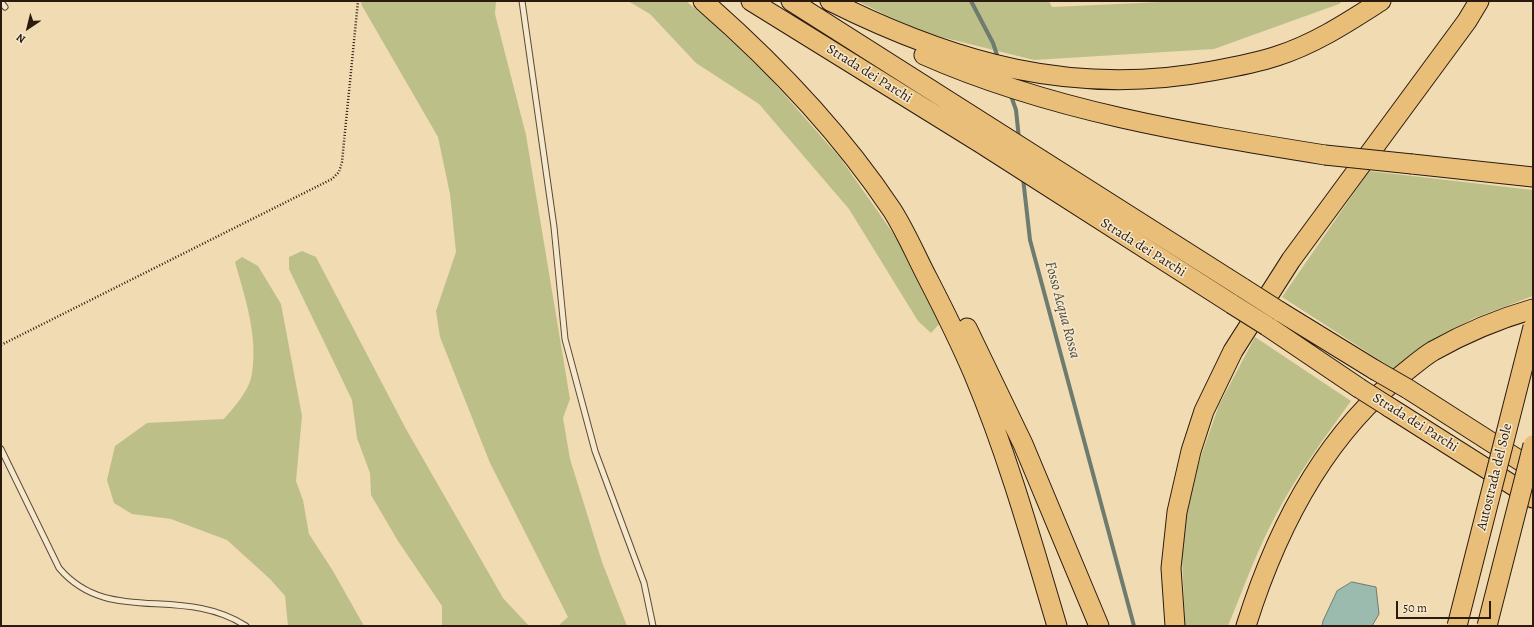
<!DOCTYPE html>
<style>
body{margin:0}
#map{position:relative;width:1534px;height:627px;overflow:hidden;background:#f1dbb2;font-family:Alegreya,serif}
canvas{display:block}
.frame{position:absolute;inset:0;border:2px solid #2b1b0f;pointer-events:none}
.north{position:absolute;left:8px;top:8px;width:40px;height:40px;-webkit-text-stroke:3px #f6e8cd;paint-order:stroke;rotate:215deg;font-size:11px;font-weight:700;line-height:16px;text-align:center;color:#2b1b0f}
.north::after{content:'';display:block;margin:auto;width:14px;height:18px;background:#2b1b0f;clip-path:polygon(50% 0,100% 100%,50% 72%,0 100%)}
.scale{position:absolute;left:1396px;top:601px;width:95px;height:18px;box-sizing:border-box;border:2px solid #2b1b0f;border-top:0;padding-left:5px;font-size:12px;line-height:14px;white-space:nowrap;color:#2b1b0f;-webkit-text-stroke:3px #f6e8cd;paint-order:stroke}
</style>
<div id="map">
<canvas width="1534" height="627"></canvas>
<div class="frame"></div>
<div class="north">N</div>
<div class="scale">50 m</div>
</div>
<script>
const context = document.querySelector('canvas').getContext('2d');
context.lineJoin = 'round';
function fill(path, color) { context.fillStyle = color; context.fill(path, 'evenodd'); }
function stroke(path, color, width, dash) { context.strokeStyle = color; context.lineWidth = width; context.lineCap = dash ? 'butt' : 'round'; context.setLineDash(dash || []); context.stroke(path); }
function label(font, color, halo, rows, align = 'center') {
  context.font = font + ' Alegreya,serif'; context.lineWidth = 3; context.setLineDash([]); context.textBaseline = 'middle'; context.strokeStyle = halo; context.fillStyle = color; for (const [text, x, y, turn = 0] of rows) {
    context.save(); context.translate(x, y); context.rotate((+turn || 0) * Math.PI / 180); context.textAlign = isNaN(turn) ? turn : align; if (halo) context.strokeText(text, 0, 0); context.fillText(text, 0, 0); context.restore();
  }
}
const green = new Path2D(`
 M362 1H496L495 14 526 135 570 399 563 418 570 459 602 562 627 626H558L568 617 490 463 440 337 436 311 456 252 450 194 438 137 361 4Z
 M628 1H686L712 23 768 76 841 159 902 246 942 321 931 333 918 321 849 209 759 104 696 63 650 14Z
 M857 1H1049L1052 7 1184 1H1342L1339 4 1214 49 1034 60 921 32Z
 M1369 171 1533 190V296L1472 319 1424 347 1395 370 1282 297Z
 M302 251 316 257 406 429 503 598 529 626H442V606L398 541 371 495 370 473 357 438 352 400 289 269V257Z
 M242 257 258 266 281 304 302 416 296 481 303 500 309 534 333 571 364 626H288L285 596 270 579 227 540 171 519 132 514 114 503 107 480 115 446 147 423 224 419C235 406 250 390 252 373 258 335 245 298 235 262Z
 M1255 337 1351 401C1325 437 1299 472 1278 511 1258 547 1244 587 1228 626H1185L1182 558 1188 505 1200 459 1219 405Z`);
const water = new Path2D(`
 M1352 582 1376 587 1379 614 1372 626H1322L1323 621 1337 591Z`);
const stream = new Path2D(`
 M971 1 993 43 998 58
 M1010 93 1016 110 1019 139
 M1023 178 1030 240 1134 626`);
const path = new Path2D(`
 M1 345 332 179 339 172 342 162 358 1`);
const lane = new Path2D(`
 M522 1 554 227 565 339 595 451 644 583 653 626
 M1 2 5 7
 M1 449 59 568C109 627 181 584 246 626`);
const highway = new Path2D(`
 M703 1C774 63 840 132 892 210 906 232 916 256 928 279 944 310 960 342 974 375 1008 456 1032 542 1057 626
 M751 1 982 144 1232 304
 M791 1 1243 288
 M830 1C954 63 1073 97 1212 71 1234 67 1256 63 1277 56 1315 44 1348 22 1381 1
 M924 55C1051 111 1188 133 1325 155
 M1412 164 1533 177
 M1279 311 1375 370
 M1267 326 1359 388
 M967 328 1023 444 1099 626
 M1408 389 1533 469
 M1389 407 1533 498
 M1175 626 1171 568 1177 512 1191 451 1204 411 1233 351 1291 260 1467 21 1479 1
 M1246 626C1276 530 1323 436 1404 373 1413 366 1423 357 1433 351 1465 333 1498 319 1533 309`);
const highwayBridge = new Path2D(`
 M1325 155 1412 164
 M1243 288 1279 311
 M1232 304 1267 326
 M1375 370 1408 389
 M1359 388 1389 407
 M1457 626 1533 327
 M1487 626 1533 445`);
const streetNames = [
 ["Strada dei Parchi",869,74,32],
 ["Strada dei Parchi",1143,248,32],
 ["Strada dei Parchi",1415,423,32],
 ["Autostrada del Sole",1495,477,-76]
];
const waterNames = [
 ["Fosso Acqua Rossa",1062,310,75]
];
fill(green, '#bdbf89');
fill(water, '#9bbbaf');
stroke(water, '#6e7b6f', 1);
stroke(stream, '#6e7b6f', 4);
stroke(lane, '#5c4b38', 7);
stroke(highway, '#2b1b0f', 21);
stroke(path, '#2b1b0f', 2.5, [1, 2]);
stroke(lane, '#f6e8cd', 5);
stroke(highway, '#e8be79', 19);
stroke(highwayBridge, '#2b1b0f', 21, []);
stroke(highwayBridge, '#e8be79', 19);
label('14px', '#2b1b0f', '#f6e8cd', streetNames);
label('italic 15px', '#4d4b3f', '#f6e8cd', waterNames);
</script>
